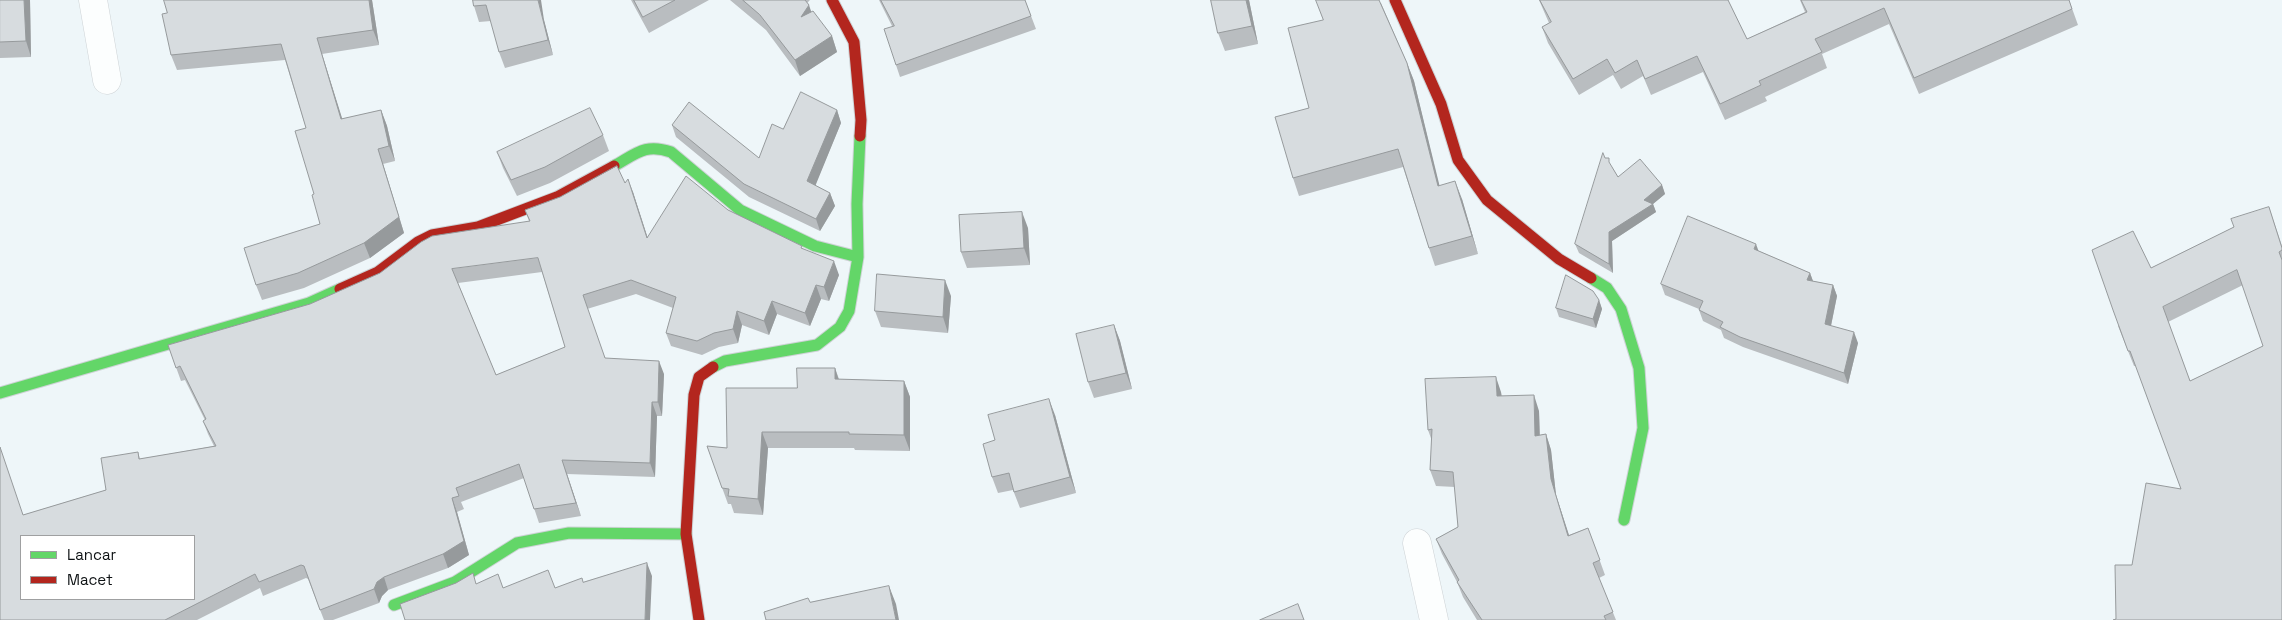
<!DOCTYPE html>
<style>
body{margin:0}
#map{position:relative;width:2282px;height:620px;overflow:hidden;background:#eef6f9;font-family:"Space Grotesk",sans-serif}
canvas{display:block}
.legend{position:absolute;left:20px;top:535px;width:175px;height:65px;box-sizing:border-box;background:#fff;border:1px solid #9fa0a1;margin:0;padding:6px 9px;list-style:none;font-size:15px;color:#0e1214}
.legend li{display:flex;align-items:center;gap:10px;height:25px}
.legend b{width:25px;border:1px solid #9fa0a1}
</style>
<div id="map">
<canvas width="2282" height="620"></canvas>
<ul class="legend">
<li><b style="height:6px;background:#63d668"></b>Lancar</li>
<li><b style="height:6px;background:#b3261e"></b>Macet</li>
</ul>
</div>
<script>
const context = document.querySelector('canvas').getContext('2d');
context.lineJoin = 'round';
function stroke(path, color, width, dash) { context.strokeStyle = color; context.lineWidth = width; context.lineCap = dash ? 'butt' : 'round'; context.setLineDash(dash || []); context.stroke(path); }
function fill(path, color) { context.fillStyle = color; context.fill(path, 'evenodd'); }
const street = new Path2D(`
 M93 0 107 80
 M1417 543 1434 620`);
const fast = new Path2D(`
 M614 166C636 154 645 143 671 152L740 210 815 246 858 257
 M1591 278 1607 288 1621 309 1639 368 1643 428 1624 520
 M713 367 725 361 817 345 840 327 849 311 858 257 857 204 860 136
 M0 393 309 303 340 289
 M394 605 455 582 517 543 569 533 686 534`);
const jam = new Path2D(`
 M832 0 854 42 861 120 860 136
 M1395 0 1441 104 1458 160 1487 200 1559 259 1591 278
 M340 289 378 272 418 242 432 235 478 227 557 197 614 166
 M699 620 686 534 694 395 699 377 713 367`);
const wall = new Path2D(`
 M0 0H30L31 57 0 58Z
 M372 0 379 45 322 54 342 119 381 110 387 126 395 161 383 164 404 233 370 258 304 288 262 300 256 285 320 224 314 194 306 128 285 60 177 70 171 55 167 13Z
 M473 0 544 20 553 55 505 68 499 52 491 21 479 22 474 6Z
 M631 0H709L649 33Z
 M730 0H810L807 3 811 12 832 36 837 52 800 76 766 30Z
 M879 0H1025L1036 29 900 77 896 65 892 26Z
 M1211 0H1249L1258 44 1225 51 1218 33Z
 M1539 0H1728L1747 39 1805 12 1800 0H2069L2078 25 1919 94 1889 24 1822 54 1827 68 1765 97 1767 101 1725 120 1703 72 1651 95 1643 76 1621 89 1613 75 1579 95 1548 43 1542 27 1549 23Z
 M1381 3 1407 63 1414 81 1439 186 1462 199 1478 254 1435 266 1429 248 1403 167 1299 196 1293 178 1309 108 1323 20Z
 M837 110 841 123 815 185 830 193 835 206 820 231 749 197 676 137 672 125 759 158 783 129Z
 M603 135 609 151 550 183 517 196 503 168 497 152Z
 M1612 167 1618 177 1662 185 1665 194 1653 204 1656 212 1612 241 1613 273 1579 253 1575 244Z
 M625 183 633 192 647 237 728 210 803 249 839 275 829 301 821 299 810 326 777 314 769 335 742 325 738 343 719 347 702 355 671 346 666 333 673 308 636 294 587 309 605 358 664 374 662 416H657L655 477 567 474 581 516 539 523 524 478 461 502 464 509 457 512 469 555 448 568 388 590 382 596 379 603 333 620H324L308 579 306 578 263 596 260 588 197 620H0L23 515 106 490 138 452 140 459 214 446 208 434 203 421 205 420 185 380 181 381 168 345 310 304 529 221 525 210ZM542 272 565 347 496 375 458 283Z
 M2269 207 2282 246V620L2116 619 2132 565 2181 489 2136 366H2134L2118 326 2151 268 2234 227ZM2243 285 2263 346 2190 381 2168 322Z
 M1028 228 1030 265 967 268 961 252Z
 M1759 251 1810 273 1813 281 1833 285 1837 296 1831 326 1858 343 1848 384 1743 347 1724 338 1721 330 1703 321 1699 310V309L1665 295 1661 284Z
 M951 296 948 333 881 327 875 311Z
 M1599 300 1602 309 1596 328 1559 317 1556 308Z
 M1114 325 1120 341 1132 389 1094 398 1088 382Z
 M835 368 839 379 904 381 910 397V451L855 450 854 448H768L763 515 734 513 731 504H728L707 446 727 448 797 388Z
 M1501 392 1502 396 1539 411 1540 435 1546 434 1551 450 1556 495 1569 535 1588 528 1605 575 1599 578 1616 620H1477L1463 597 1457 582 1442 554 1436 539 1458 527 1455 487 1436 486 1430 470 1432 441 1428 430Z
 M1055 415 1076 493 1020 508 1013 490 998 493 992 477 995 440Z`);
const shadedWall = new Path2D(`
 M24 0H30L31 57 26 41Z
 M369 0H372L379 45 373 30Z
 M538 0H541L544 20 553 55 548 40Z
 M1246 0H1249L1258 44 1252 26Z
 M809 5 814 20 801 17Z
 M832 36 837 52 800 76 795 60Z
 M317 38 347 134 341 119Z
 M1407 63 1414 81 1444 204 1438 186Z
 M381 110 387 126 395 161 389 146Z
 M837 110 841 123 812 194 807 181Z
 M378 149 383 164 404 233 370 258 364 243Z
 M628 179 633 192 652 251 647 238Z
 M1455 181 1462 199 1478 254 1472 236Z
 M1662 185 1665 194 1653 204 1656 212 1612 241 1613 273 1609 264V232L1644 200Z
 M830 193 835 206 820 231 816 219Z
 M1022 212 1028 228 1030 265 1024 248Z
 M1756 244 1760 255 1754 249Z
 M834 261 839 275 829 301 824 287Z
 M1810 273 1814 284 1807 280Z
 M945 280 951 296 948 333 943 317Z
 M816 285 821 299 810 326 805 313Z
 M1833 285 1837 296 1829 335 1825 324Z
 M1599 300 1602 309 1596 328 1593 319Z
 M772 301 777 314 769 335 764 321Z
 M737 311 742 325 738 343 733 329Z
 M1114 325 1120 341 1132 389 1126 373Z
 M1854 332 1858 343 1848 384 1844 373Z
 M659 361 664 374 662 416 658 402Z
 M835 368 840 384 835 379Z
 M1496 377 1501 392 1502 411 1497 396Z
 M904 381 910 397V451L904 435Z
 M1534 395 1539 411 1540 451 1535 436Z
 M1049 399 1055 415 1076 493 1070 477Z
 M652 402 657 416 655 477 650 463Z
 M762 432 768 448 763 515 758 499Z
 M1546 434 1551 450 1556 495 1574 551 1568 536 1551 479Z
 M562 460 567 474 581 516 576 503Z
 M452 498 457 512 469 555 448 568 443 554Z
 M647 563 652 576 650 620H645Z
 M384 577 388 590 382 596 379 603 374 589 377 582Z
 M889 586 896 604 899 620H896Z`);
const building = new Path2D(`
 M0 0H24L26 41 0 42Z
 M164 0H369L373 30 317 38 341 119 381 110 389 146 378 149 399 217 364 243 298 273 256 285 244 248 320 224 312 195 314 194 295 131 306 128 281 44 171 55 162 14 167 13Z
 M473 0H538L548 40 499 52 486 5 474 6Z
 M634 0H675L643 17Z
 M743 0H805L809 5 801 17 813 11 832 36 795 60 760 15Z
 M881 0H1025L1031 16 896 65 884 29 894 26Z
 M1211 0H1246L1252 26 1218 33Z
 M1316 0H1379L1407 63 1438 186 1455 181 1472 236 1429 248 1398 149 1293 178 1275 117 1309 108 1288 28 1323 20Z
 M1540 0H1728L1747 39 1807 12 1801 0H2069L2072 9 1914 78 1884 8 1815 39 1822 52 1759 81 1761 85 1720 104 1697 56 1645 79 1637 60 1615 73 1607 59 1573 79 1542 27 1551 22Z
 M801 92 837 110 807 181 830 193 816 219 744 184 672 125 689 102 759 158 772 124 783 129Z
 M590 108 603 135 545 167 511 180 497 152Z
 M1603 153 1605 158H1609V162L1618 177 1640 159 1662 185 1644 200 1653 204 1609 232V264L1575 244Z
 M617 166 625 183 628 179 647 238 686 176 728 210 802 246 801 248 834 261 824 287 816 285 805 313 772 301 764 321 737 311 733 329 714 333 697 341 666 333 676 297 631 280 583 295 605 358 659 361 658 402H652L650 463 562 460 576 503 534 509 519 464 456 488 459 496 452 498 464 541 443 554 384 577 377 582 374 589 320 610 304 566 301 565 259 582 255 574 165 620H0V447L23 515 106 490 101 458 138 452 139 459 216 446 203 421 206 419 180 366 176 368 168 345 310 304 380 273 421 242 432 236 530 221 525 210 560 197ZM538 258 565 347 496 375 452 269ZM21 536H194V599H21Z
 M2269 207 2282 248V250L2279 252 2282 260V620H2113L2116 619 2115 565H2132L2146 483 2181 489 2130 351H2128L2113 310 2092 250 2133 231 2151 268 2234 227 2231 219ZM2237 270 2263 346 2190 381 2163 307Z
 M1022 212 1024 248 961 252 959 215Z
 M1688 216 1756 244 1754 249 1810 273 1807 280 1833 285 1825 324 1854 332 1844 373 1740 337 1720 327 1723 322 1699 310 1703 301 1661 284Z
 M877 274 945 280 943 317 875 311Z
 M1566 275 1593 291 1599 300 1593 319 1556 308Z
 M1114 325 1126 373 1088 382 1076 334Z
 M797 368H835V379L904 381V435L849 434V432H762L758 499 728 496 729 489 722 488 707 446 727 448 726 388H797Z
 M1496 377 1497 396 1534 395 1535 436 1546 434 1551 479 1568 536 1588 528 1600 560 1593 563 1613 612 1604 616 1606 620H1482L1457 582 1459 580 1436 539 1458 527 1453 472 1430 470 1432 429 1428 430 1425 379Z
 M1049 399 1070 477 1014 492 1009 473 992 477 983 444 995 440 988 415Z
 M647 563 645 620H405L400 604 456 583 473 573 476 584 498 574 503 588 548 570 555 588 582 578 583 582Z
 M889 586 896 620H766L764 612 808 598 810 602Z
 M1298 604 1304 620H1260Z`);
stroke(street, '#cdd2d5', 29);
stroke(fast, '#cdd2d5', 13);
stroke(jam, '#cdd2d5', 13);
stroke(street, '#fcfefe', 28);
stroke(fast, '#63d668', 11);
stroke(jam, '#b3261e', 11);
fill(wall, '#b9bdc0');
fill(shadedWall, '#969a9c');
fill(building, '#d7dcdf');
stroke(building, '#969a9c', 1);
</script>
